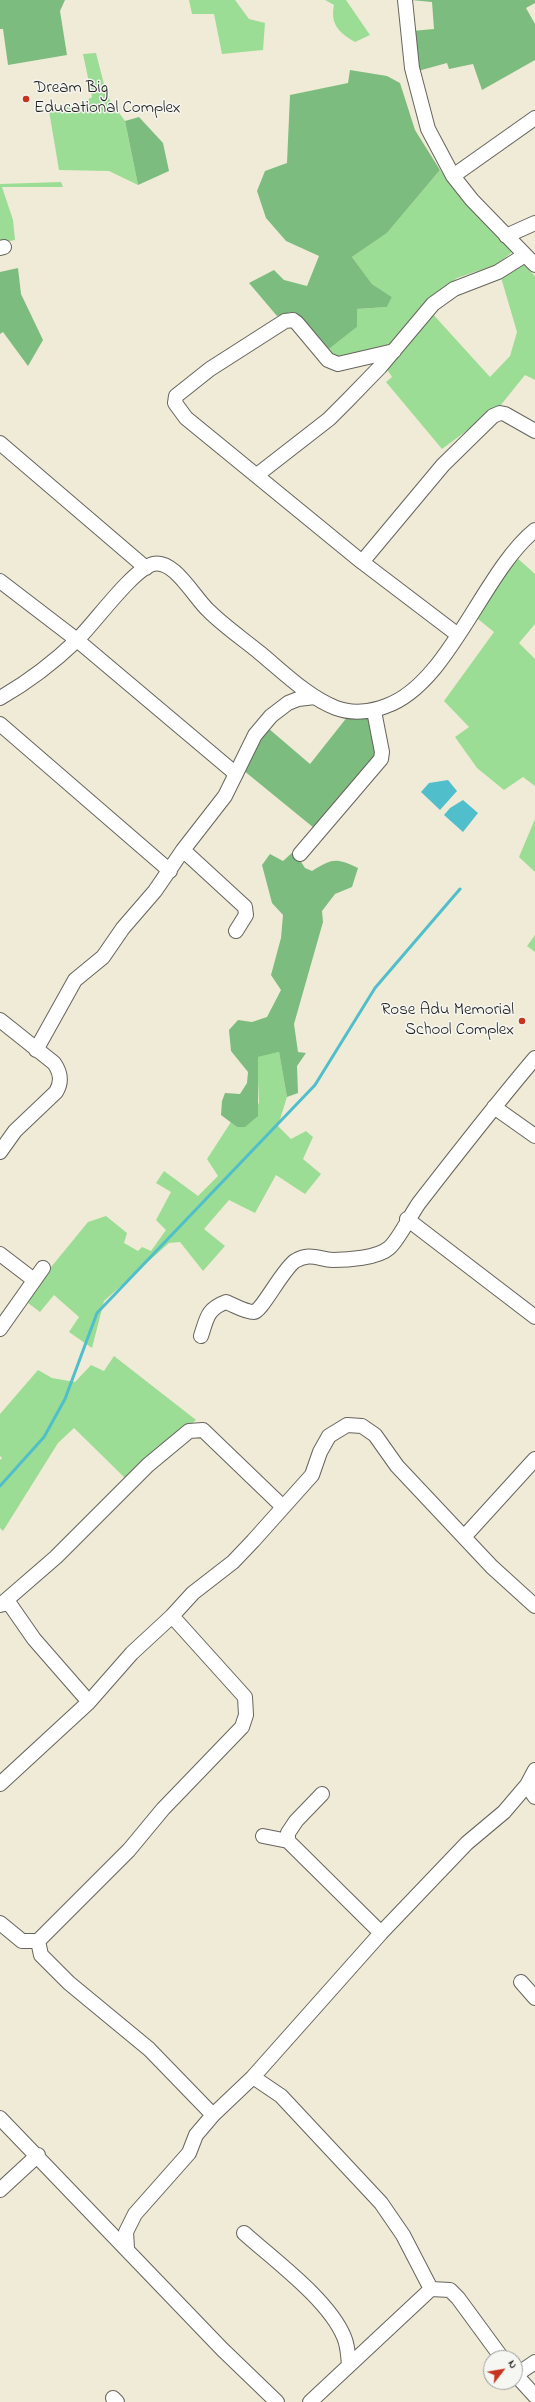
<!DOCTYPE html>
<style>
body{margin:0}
#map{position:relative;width:535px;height:2402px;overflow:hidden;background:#f0ebd7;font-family:"Indie Flower",sans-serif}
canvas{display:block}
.north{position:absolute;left:483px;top:2350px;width:40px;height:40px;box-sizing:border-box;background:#f6f6f2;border:1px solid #9f9f9c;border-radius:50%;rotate:59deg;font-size:11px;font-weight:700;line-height:16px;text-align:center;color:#1c1c1c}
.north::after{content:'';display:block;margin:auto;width:14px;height:18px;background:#c8321e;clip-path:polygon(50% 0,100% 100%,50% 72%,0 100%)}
</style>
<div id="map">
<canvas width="535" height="2402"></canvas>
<div class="north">N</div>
</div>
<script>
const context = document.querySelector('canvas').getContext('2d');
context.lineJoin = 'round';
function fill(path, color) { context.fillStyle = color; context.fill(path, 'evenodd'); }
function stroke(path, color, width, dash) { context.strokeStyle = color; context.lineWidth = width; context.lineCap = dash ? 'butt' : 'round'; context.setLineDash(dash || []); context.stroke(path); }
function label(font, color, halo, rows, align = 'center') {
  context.font = font + ' "Indie Flower",sans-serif'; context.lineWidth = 3; context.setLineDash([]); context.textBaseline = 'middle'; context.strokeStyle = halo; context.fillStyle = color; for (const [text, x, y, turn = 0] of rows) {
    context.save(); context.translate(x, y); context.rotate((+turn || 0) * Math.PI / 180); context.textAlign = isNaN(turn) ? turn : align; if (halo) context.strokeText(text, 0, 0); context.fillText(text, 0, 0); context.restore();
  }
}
const green = new Path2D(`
 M189 0H235L249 19 265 23 263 50 222 54 214 14H192Z
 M325 0H346L370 35 355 42C339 33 330 24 334 5Z
 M96 53 107 96 125 121 138 185 109 171 59 170 49 111 81 104 92 97 83 54Z
 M440 170 512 252 498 264 457 278 429 300 390 344 351 358 335 357 329 349 357 327V309L387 307 392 297 372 284 352 257 387 233Z
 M61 182 63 187H2L13 220 15 240 0 243V184Z
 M520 261 535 276V380L525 375 500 406 442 449 386 382 392 377 386 368 430 311 490 377 510 356 517 332 500 274Z
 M515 556 535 574V624L519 643 535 659V786L523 777 504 790 477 768 455 737 469 727 444 701 494 632 473 615Z
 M535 819V872L519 857Z
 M535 935V952L527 946Z
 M279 1052 287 1097 278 1126 291 1139 306 1131 313 1137 303 1159 321 1174 305 1194 276 1175 255 1213 229 1200 204 1229 225 1246 203 1271 180 1242 169 1243 104 1301 92 1348 69 1332 79 1317 54 1295 40 1312 28 1303 38 1283 88 1222 106 1216 127 1233 124 1243 138 1251 142 1247 151 1251 166 1230 156 1220 171 1192 156 1183 164 1171 198 1196 218 1176 207 1159 231 1122 237 1127 259 1103 257 1057Z
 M114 1356 196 1420 125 1478 74 1428 58 1443 3 1531 0 1528V1460L2 1458 0 1456V1414L38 1370 52 1378 75 1382 91 1365 104 1371Z`);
const forest = new Path2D(`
 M0 0H65L60 11 67 55 8 65 3 29H0Z
 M411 0H535V3L526 8 535 24V60L482 90 473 64 449 69 447 63 418 71 412 31 434 29 432 2Z
 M350 70 387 76 400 83 415 130 440 170 387 233 352 257 372 284 392 297 387 307 357 309V327L329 349 291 312 277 316 249 283 274 270 284 280 307 286 319 256 286 241 266 218 257 191 265 171 287 163 290 95 348 83Z
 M139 117 163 143 169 171 138 185 125 121Z
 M18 268 21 294 43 340 28 366 3 332 0 334V272Z
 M363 715 371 718 378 754 314 828 243 770 260 737 268 728 310 764 348 716Z
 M294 851 305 868 312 871C333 858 336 858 358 868L352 887 335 894 322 911 323 922 294 1024 298 1052 306 1053 297 1066 298 1093 287 1097 279 1052 258 1057V1116L245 1127H237L221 1115 222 1101 225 1093 240 1094 247 1083 248 1072 231 1051 229 1030 238 1020 252 1022 267 1017 281 990 271 975 281 938 283 915 272 903 262 865 270 854 283 861Z`);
const water = new Path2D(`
 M448 780 457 791 440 810 421 792 429 783Z
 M463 800 478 813 463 832 444 815 450 808Z`);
const stream = new Path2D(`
 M0 1486 44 1437 65 1399 97 1313 315 1085 375 988 460 889`);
const minor = new Path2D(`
 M405 0 412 68 428 129 453 176 472 200 535 265
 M453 176 535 118
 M506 236 535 223
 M0 248 4 247
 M394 351 338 364 328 360 297 323 293 320 285 321 210 369 176 396 175 403 186 418 362 562 458 635
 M0 443 146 568
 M257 475 329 419 347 401 380 367 433 304 454 289 498 272 525 255
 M362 562 443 465 493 416 500 413 505 414 535 431
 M0 581 77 640 236 774
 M0 698C28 682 53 663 76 641 93 625 133 569 153 564 174 558 195 599 209 611 224 626 243 639 260 653 283 672 308 697 336 708 352 714 371 712 386 706 449 684 483 572 535 530
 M0 724 170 871
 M183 850 245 907 246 915 236 931
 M300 854 381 759 382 752 374 711
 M0 1020 54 1063C61 1073 62 1082 56 1092L15 1131 0 1152
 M36 1050 75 980 103 957 123 928 155 891 183 850 225 796 255 735 271 716 288 703 298 699 315 697
 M494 1107 535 1136
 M407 1219 535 1317
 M0 1254 34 1280
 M0 1329 43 1268
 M201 1336C207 1318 207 1309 226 1302 234 1305 245 1312 254 1312 261 1312 283 1269 295 1261 310 1252 318 1259 333 1260 347 1260 378 1258 389 1248 398 1241 411 1214 419 1203 457 1154 495 1105 535 1058
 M464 1537 535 1459
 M3 1603 56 1557 148 1465 189 1431 203 1430 282 1506
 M0 1605 9 1603 34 1639 89 1702 132 1653 172 1616 193 1593 233 1562 253 1541 312 1475 320 1452 329 1436 347 1425 362 1426 375 1435 397 1466 492 1567 535 1606
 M0 1784 89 1702
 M527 1785 535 1797
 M322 1794 296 1821 288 1833V1841L381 1933
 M263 1836 288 1841
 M0 1923 22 1941H38L129 1850 163 1809 242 1727 246 1715 245 1697 172 1616
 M38 1941 41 1955 69 1983 149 2049 213 2115
 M521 1982 535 1998
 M253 2077 281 2096 381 2203 403 2235 431 2289
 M0 2118 222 2349 277 2402
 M0 2190 38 2155
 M244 2233C274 2260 329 2300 344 2337 348 2346 348 2355 349 2365
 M127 2248 126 2232 135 2214 189 2153 196 2135 213 2115 253 2077 381 1933 467 1843 504 1812 527 1785 535 1770
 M515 2374 535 2396
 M516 2375 535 2362
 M113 2398 117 2402
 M310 2402 431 2289 450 2290 458 2298 502 2358`);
const markers = [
 [26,99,4,"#c8321e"],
 [522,1021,4,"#c8321e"]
];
const poiNames = [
 ["Dream Big",34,89],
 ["Educational Complex",34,109],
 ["Rose Adu Memorial",514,1011,"right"],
 ["School Complex",514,1031,"right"]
];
fill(green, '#9bdd94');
fill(forest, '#7cbc7e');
fill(water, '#51becb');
stroke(stream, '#51becb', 3);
stroke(minor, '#66645d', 16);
stroke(minor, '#fff', 14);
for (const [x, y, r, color] of markers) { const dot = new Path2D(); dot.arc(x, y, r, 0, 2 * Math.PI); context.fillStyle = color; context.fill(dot); stroke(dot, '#f6f6f2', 1.5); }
label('17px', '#1c1c1c', '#f6f6f2', poiNames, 'left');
</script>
